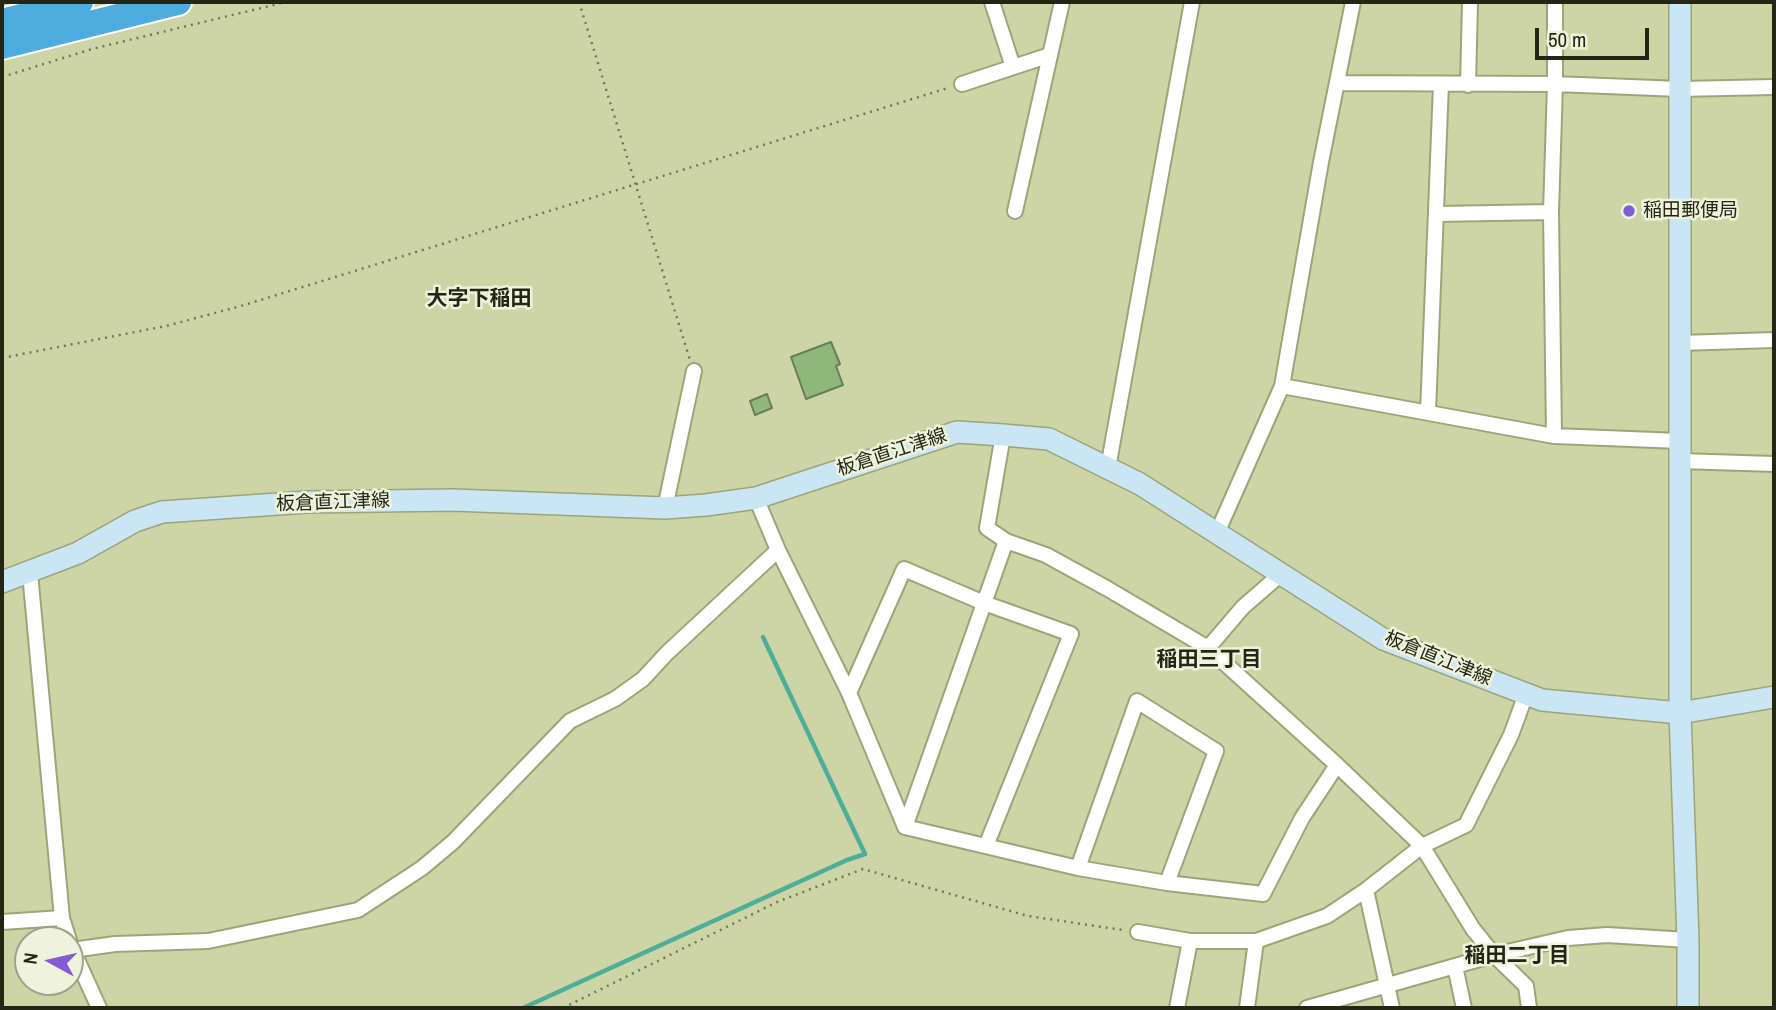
<!DOCTYPE html>
<meta charset="utf-8">
<style>
body{margin:0}
#map{position:relative;width:1776px;height:1010px;overflow:hidden;background:#cdd5a7;font-family:"Archivo Narrow",sans-serif}
canvas{display:block}
.frame{position:absolute;inset:0;border:4px solid #242615;pointer-events:none}
.north{position:absolute;left:14px;top:926px;width:70px;height:70px;box-sizing:border-box;background:#eff3dc;border:2px solid #9ea18c;border-radius:50%;rotate:278deg;font-size:19px;font-weight:700;line-height:28px;text-align:center;color:#242615}
.north::after{content:'';display:block;margin:auto;width:24px;height:32px;background:#835bd5;clip-path:polygon(50% 0,100% 100%,50% 72%,0 100%)}
.scale{position:absolute;left:1535px;top:28px;width:114px;height:32px;box-sizing:border-box;border:4px solid #242615;border-top:0;padding-left:9px;font-size:21px;line-height:24px;white-space:nowrap;color:#242615;-webkit-text-stroke:5px #eff3dc;paint-order:stroke}
</style>
<div id="map">
<canvas width="1776" height="1010"></canvas>
<div class="frame"></div>
<div class="north">N</div>
<div class="scale">50 m</div>
</div>
<script>
const context = document.querySelector('canvas').getContext('2d');
context.lineJoin = 'round';
function stroke(path, color, width, dash) { context.strokeStyle = color; context.lineWidth = width; context.lineCap = dash ? 'butt' : 'round'; context.setLineDash(dash || []); context.stroke(path); }
function fill(path, color) { context.fillStyle = color; context.fill(path, 'evenodd'); }
function label(font, color, halo, rows, align = 'center') {
  context.font = font + ' "Archivo Narrow","Noto Sans JP",sans-serif'; context.lineWidth = 5; context.setLineDash([]); context.textBaseline = 'middle'; context.strokeStyle = halo; context.fillStyle = color; for (const [text, x, y, turn = 0] of rows) {
    context.save(); context.translate(x, y); context.rotate((+turn || 0) * Math.PI / 180); context.textAlign = isNaN(turn) ? turn : align; if (halo) context.strokeText(text, 0, 0); context.fillText(text, 0, 0); context.restore();
  }
}
const stream = new Path2D(`
 M523 1008 847 860 865 854 763 637`);
const building = new Path2D(`
 M831 342 840 364 836 366 843 385 806 399 791 357Z
 M767 394 772 408 755 415 750 401Z`);
const path = new Path2D(`
 M579 2 690 360
 M2 77 92 49 286 2
 M2 358 166 326 241 306 948 88
 M563 1008 777 902 863 869 1028 916 1123 930`);
const street = new Path2D(`
 M992 2 1013 67
 M1337 83 1555 84 1680 89 1774 87
 M962 84 1050 55
 M1468 85 1470 2
 M1015 211 1062 2
 M1436 214 1551 212
 M1680 343 1774 340
 M1282 386 1554 436 1680 441
 M1428 412 1441 84
 M1003 435 987 528 1006 541 1046 555 1108 589 1208 648 1337 765 1422 846 1473 929 1494 955 1526 986 1529 1008
 M1554 436 1551 212 1555 84V2
 M1680 461 1774 464
 M1108 468 1192 2
 M756 498 778 550 849 693 905 827
 M665 508 694 371
 M1217 533 1282 386 1321 162 1353 2
 M30 573 62 918 69 940
 M1208 648 1243 607 1281 574
 M849 693 904 569 984 603 1071 634 986 846
 M905 827 1078 868 1167 883 1263 894 1302 818 1337 765
 M905 827 1006 541
 M1078 868 1137 701 1216 751 1167 883
 M1366 890 1392 1008
 M2 922 62 918
 M1138 932 1190 941H1256L1327 916 1366 890 1422 846 1466 825 1511 735 1526 694
 M70 944 99 1008
 M72 950 115 944 208 941 358 910 422 868 453 842 570 721 615 699 643 679 667 653 778 550
 M1455 966 1464 1008
 M1177 1008 1190 941
 M1247 1008 1256 941
 M1307 1008 1494 955 1568 938 1607 935 1688 940`);
const secondary = new Path2D(`
 M1680 2V713L1688 940V1008
 M2 582 78 553 135 521 162 512 307 502 453 500 665 508 706 505 756 498 957 432 1003 435 1049 439 1140 484 1383 639 1542 700 1680 713 1774 697`);
const highway = new Path2D(`
 M2 22 80 2
 M2 46 178 2`);
const markers = [
 [1629,211,7,"#835bd5"]
];
const poiNames = [
 ["稲田郵便局",1643,211]
];
const streetNames = [
 ["板倉直江津線",892,453,-18],
 ["板倉直江津線",333,503,-2],
 ["板倉直江津線",1438,659,22]
];
const neighbourhoodNames = [
 ["大字下稲田",479,299],
 ["稲田三丁目",1209,660],
 ["稲田二丁目",1517,956]
];
stroke(stream, '#4fae97', 4.5);
fill(building, '#8eb779');
stroke(building, '#667e5a', 2);
stroke(street, '#9da478', 18);
stroke(secondary, '#9da478', 24);
stroke(highway, '#fff', 30);
stroke(path, '#727759', 2.5, [2, 5]);
stroke(street, '#fff', 14);
stroke(secondary, '#cae6f5', 21);
stroke(highway, '#4facde', 26);
for (const [x, y, r, color] of markers) { const dot = new Path2D(); dot.arc(x, y, r, 0, 2 * Math.PI); context.fillStyle = color; context.fill(dot); stroke(dot, '#eff3dc', 2.5); }
label('19px', '#242615', '#eff3dc', poiNames, 'left');
label('19px', '#242615', '#eff3dc', streetNames);
label('bold 21px', '#242615', '#eff3dc', neighbourhoodNames);
</script>
